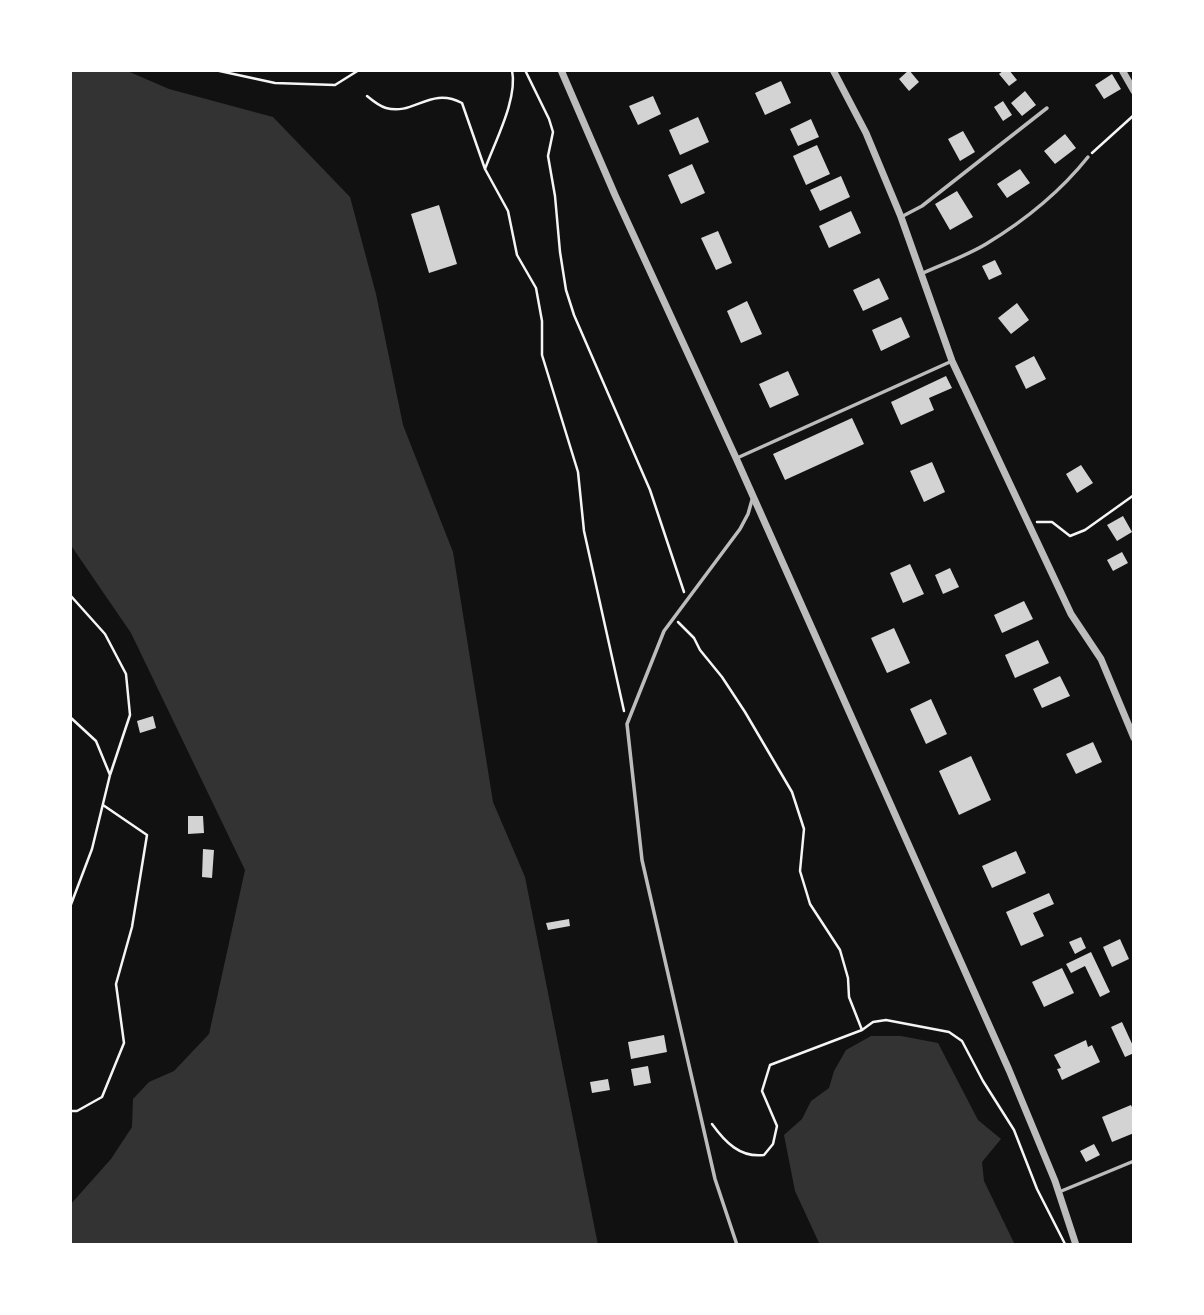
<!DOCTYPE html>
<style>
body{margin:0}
#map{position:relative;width:1204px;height:1315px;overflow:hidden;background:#111;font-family:Inter,sans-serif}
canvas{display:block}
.frame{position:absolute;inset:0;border:72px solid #fff;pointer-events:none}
</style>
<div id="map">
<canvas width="1204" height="1315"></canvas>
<div class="frame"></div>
</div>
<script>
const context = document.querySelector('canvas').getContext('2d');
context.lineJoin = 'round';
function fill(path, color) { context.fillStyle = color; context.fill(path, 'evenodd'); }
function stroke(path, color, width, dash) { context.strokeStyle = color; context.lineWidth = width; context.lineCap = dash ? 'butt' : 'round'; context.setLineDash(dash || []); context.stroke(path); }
const water = new Path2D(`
 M70 70H125L169 89 273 117 350 197 376 294 403 425 453 552 493 802 525 877 598 1245H70V1205L111 1159 132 1127 133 1099 149 1082 174 1071 209 1034 245 870 131 633 70 544Z
 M871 1036H901L938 1043 978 1120 1001 1139 982 1162 984 1181 1015 1245H820L795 1191 784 1135 802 1119 811 1101 829 1088 834 1071 846 1050Z`);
const building = new Path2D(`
 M909 70 919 82 909 91 899 79Z
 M1004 70H1009L1017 80 1009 86 999 74Z
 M1112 74 1121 89 1104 99 1095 85Z
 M781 81 791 103 765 115 755 93Z
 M1025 91 1036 105 1022 116 1011 103Z
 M653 96 661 114 638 125 629 106Z
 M1003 101 1012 115 1003 121 994 107Z
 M698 117 709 142 680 155 669 130Z
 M811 119 819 137 798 146 790 129Z
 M963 131 975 152 960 161 948 139Z
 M1065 134 1076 148 1055 164 1044 151Z
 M817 145 830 174 806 185 793 156Z
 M692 164 705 193 681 204 668 175Z
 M1020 169 1030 183 1007 198 997 184Z
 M841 176 850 197 820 211 810 190Z
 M957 191 973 217 950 230 935 204Z
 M439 205 457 264 429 273 411 214Z
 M851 211 861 233 829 248 819 226Z
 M718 231 732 263 716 270 701 238Z
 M995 260 1002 274 989 280 982 266Z
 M879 278 889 299 863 311 853 290Z
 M747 301 762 334 741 343 727 311Z
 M1017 303 1029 320 1011 334 998 318Z
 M901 317 910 337 881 351 872 330Z
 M1034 356 1046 379 1026 389 1015 366Z
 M788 371 799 395 770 408 759 384Z
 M946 376 952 388 929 398 934 410 901 425 891 402Z
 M852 418 864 444 785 480 773 454Z
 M932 462 945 492 924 502 910 471Z
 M1081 465 1093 483 1077 493 1066 474Z
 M1123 516 1132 532 1117 541 1107 525Z
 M1122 552 1128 563 1113 571 1107 560Z
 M910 564 924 594 903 603 890 573Z
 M950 568 959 587 943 594 935 575Z
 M1024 601 1033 619 1002 633 994 615Z
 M894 628 910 663 887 673 871 638Z
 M1038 640 1049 663 1015 678 1005 655Z
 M1060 676 1070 696 1042 708 1033 689Z
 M931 699 947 734 926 744 910 709Z
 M153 716 156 728 140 733 137 721Z
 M1093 742 1102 762 1076 774 1066 754Z
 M971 756 991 800 959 815 939 771Z
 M188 816H203L204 833 188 834Z
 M203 849 214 850 212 878 202 877Z
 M1016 851 1026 873 992 888 982 866Z
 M1049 893 1054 904 1033 913 1044 936 1021 946 1006 912Z
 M569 919 570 926 548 930 546 923Z
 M1081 937 1086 948 1075 954 1069 942Z
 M1120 939 1129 959 1112 967 1103 947Z
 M1091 952 1110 992 1100 997 1085 966 1071 973 1066 964Z
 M1062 968 1074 993 1044 1007 1032 982Z
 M1122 1022 1134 1048V1053L1125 1057 1111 1027Z
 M664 1035 667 1052 631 1059 628 1042Z
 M1086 1040 1088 1047 1092 1045 1100 1062 1062 1080 1057 1069 1061 1068 1054 1055Z
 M648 1066 651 1083 634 1086 631 1069Z
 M608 1079 610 1090 592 1093 590 1082Z
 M1131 1105 1134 1112V1133L1112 1142 1102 1117Z
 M1094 1144 1100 1155 1086 1162 1080 1151Z`);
const path = new Path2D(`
 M215 70 275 83 335 85 359 70
 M525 70 549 119 553 132 548 156 555 196 560 252 566 290 574 315 650 490 684 592
 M367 96C373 101 379 106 386 108 414 116 430 86 462 103L485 169 508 211 517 255 536 288 542 321V355L578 472 584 531 624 711
 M1092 153 1134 115
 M485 169C495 141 518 99 512 70
 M1037 522H1052L1070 536 1085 530 1134 495
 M70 595 105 634 126 674 130 715 110 775 92 849 70 907
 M678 622 694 638 700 650 722 677 745 712 792 792 804 829 800 871 807 894 810 904 840 950 848 978 849 997 862 1030 873 1022 886 1020 949 1032 962 1041 983 1081 1014 1130 1037 1189 1065 1244
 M70 717 96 741 110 775
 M70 1111H77L102 1097 124 1043 116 984 132 927 147 835 103 805
 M712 1124C725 1142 740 1158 764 1155L773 1144 777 1126 762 1091 770 1065 862 1030`);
const service = new Path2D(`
 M903 216 922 206 1047 108
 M921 274C943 264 966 256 986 244 1024 221 1060 192 1088 157
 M737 458 952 361
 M1059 1192 1134 1161
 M737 1245 715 1179 642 860 627 724 664 631 740 529 748 514 752 500`);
const minor = new Path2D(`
 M561 70 615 195 736 458 1009 1070 1055 1181 1076 1245
 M833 70 866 133 901 217 952 361 1071 614 1101 659 1134 738
 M1122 70 1134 91`);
fill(water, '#333');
fill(building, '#d3d3d3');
stroke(path, '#f5f5f5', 2.5);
stroke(service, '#bcbcbc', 3.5);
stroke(minor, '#bcbcbc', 7);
</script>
